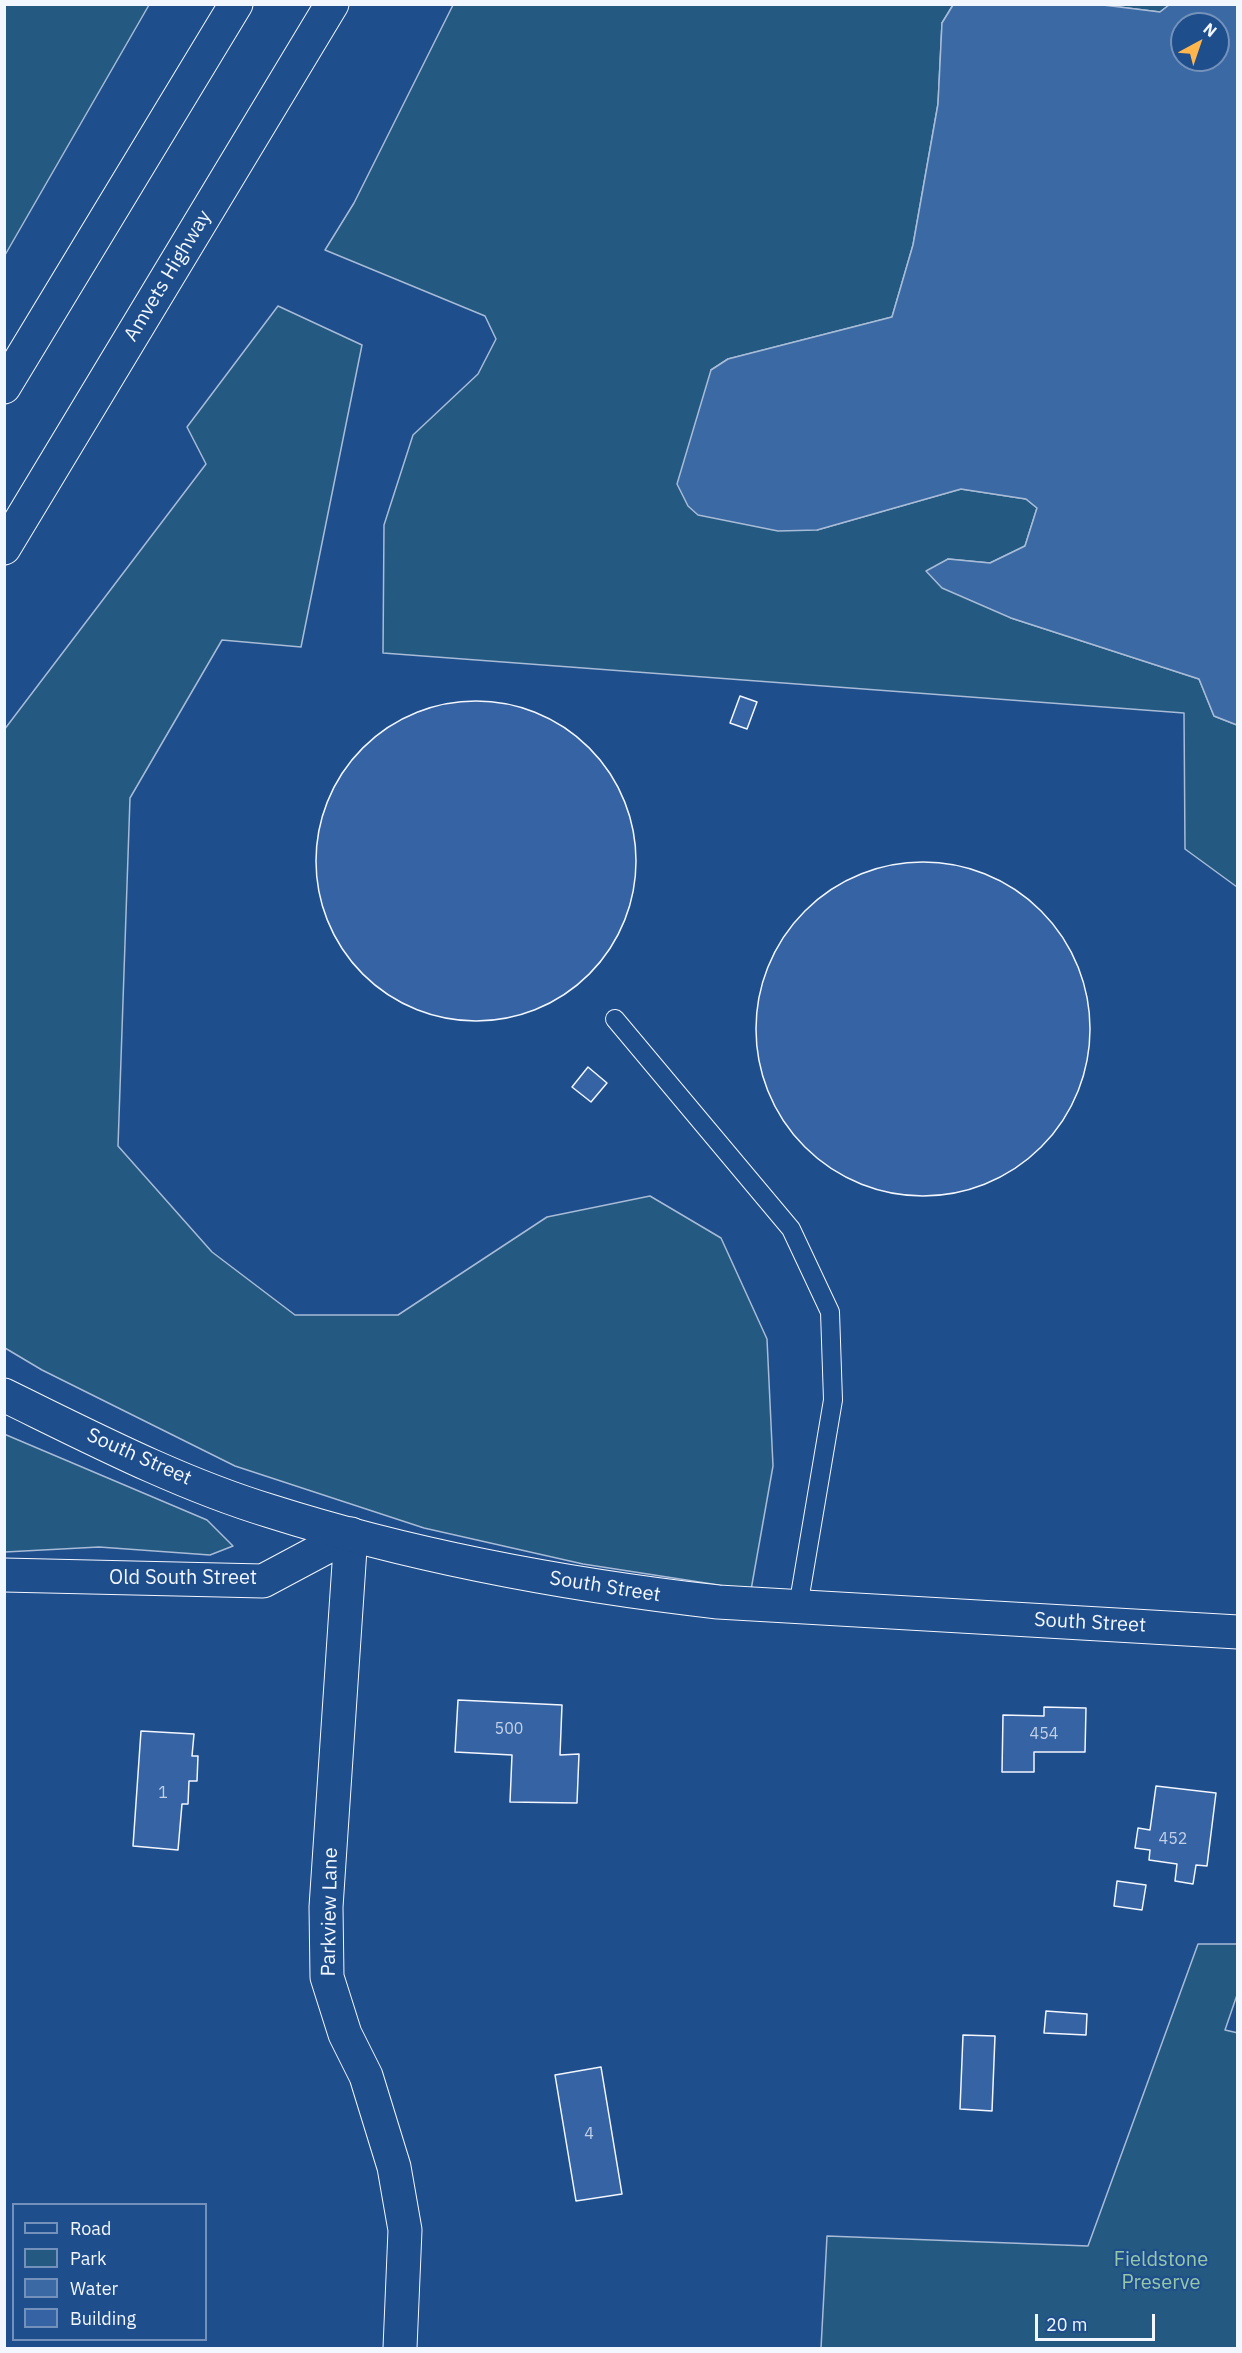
<!DOCTYPE html>
<style>
body{margin:0}
#map{position:relative;width:1242px;height:2353px;overflow:hidden;background:#1f4e8c;font-family:"IBM Plex Sans",sans-serif}
canvas{display:block}
.frame{position:absolute;inset:0;border:6px solid #f2f6ff;pointer-events:none}
.legend{position:absolute;left:12px;top:2203px;width:195px;height:138px;box-sizing:border-box;background:#1f4e8c;border:2px solid #7391ba;margin:0;padding:8px 10px;list-style:none;font-size:18px;color:#f2f6ff}
.legend li{display:flex;align-items:center;gap:12px;height:30px}
.legend b{width:30px;border:2px solid #7391ba}
.north{position:absolute;left:1170px;top:12px;width:60px;height:60px;box-sizing:border-box;background:#1f4e8c;border:2px solid #7391ba;border-radius:50%;rotate:40deg;font-size:16px;font-weight:700;line-height:24px;text-align:center;color:#f2f6ff}
.north::after{content:'';display:block;margin:auto;width:21px;height:27px;background:#ffb74d;clip-path:polygon(50% 0,100% 100%,50% 72%,0 100%)}
.scale{position:absolute;left:1035px;top:2314px;width:120px;height:27px;box-sizing:border-box;border:3px solid #f2f6ff;border-top:0;padding-left:8px;font-size:18px;line-height:21px;white-space:nowrap;color:#f2f6ff;-webkit-text-stroke:4px #1f4e8c;paint-order:stroke}
</style>
<div id="map">
<canvas width="1242" height="2353"></canvas>
<div class="frame"></div>
<ul class="legend">
<li><b style="height:8px;background:#1f4e8c"></b>Road</li>
<li><b style="height:16px;background:#245a82"></b>Park</li>
<li><b style="height:16px;background:#3b69a3"></b>Water</li>
<li><b style="height:16px;background:#3563a3"></b>Building</li>
</ul>
<div class="north">N</div>
<div class="scale">20 m</div>
</div>
<script>
const context = document.querySelector('canvas').getContext('2d');
context.lineJoin = 'round';
function fill(path, color) { context.fillStyle = color; context.fill(path, 'evenodd'); }
function stroke(path, color, width, dash) { context.strokeStyle = color; context.lineWidth = width; context.lineCap = dash ? 'butt' : 'round'; context.setLineDash(dash || []); context.stroke(path); }
function label(font, color, halo, rows, align = 'center') {
  context.font = font + ' "IBM Plex Sans",sans-serif'; context.lineWidth = 4.5; context.setLineDash([]); context.textBaseline = 'middle'; context.strokeStyle = halo; context.fillStyle = color; for (const [text, x, y, turn = 0] of rows) {
    context.save(); context.translate(x, y); context.rotate((+turn || 0) * Math.PI / 180); context.textAlign = isNaN(turn) ? turn : align; if (halo) context.strokeText(text, 0, 0); context.fillText(text, 0, 0); context.restore();
  }
}
const green = new Path2D(`
 M5 4 149 5 5 255 4 5Z
 M453 5H953L942 23 938 104 913 245 892 317 728 359 711 370 817 530 961 489 1026 499 1037 508 1025 546 990 563 948 559 1011 618 1199 679 1214 716 1237 725V887L1185 849 1184 713 383 653 384 525 413 435 478 374 496 339 485 316 325 250 354 203Z
 M1103 5H1169L1160 12Z
 M278 306 362 345 301 647 222 640 130 798 118 1146 212 1252 295 1315H398L547 1217 650 1196 721 1238 767 1339 773 1466 751 1590 583 1564 424 1528 235 1466 42 1370 5 1348 4 730 206 464 187 427Z
 M4 1434 207 1520 233 1546 210 1555 99 1547 5 1552Z
 M1198 1944H1237V1995L1225 2030 1238 2033 1237 2348H821L827 2236 1088 2246Z`);
const water = new Path2D(`
 M1103 5 1160 12 1169 5H1237V725L1214 716 1199 679 1011 618 942 588 926 571 948 559 990 563 1025 546 1037 508 1026 499 961 489 817 530 778 531 698 515 688 506 677 484 711 370 728 359 892 317 913 245 938 104 942 23 953 5ZM1182 24H1218V60H1182Z`);
const building = new Path2D(`
 M740 696 757 702 747 729 730 723Z
 M316 861a160 160 0 1 1 320 0a160 160 0 1 1-320 0Z
 M756 1029a167 167 0 1 1 334 0a167 167 0 1 1-334 0Z
 M588 1067 607 1083 591 1102 572 1087Z
 M458 1700 562 1705 560 1755 579 1754 577 1803 510 1802 512 1755 455 1752Z
 M1044 1707 1086 1708 1085 1752H1034V1772H1002L1003 1715 1044 1716Z
 M141 1731 194 1734 192 1756H198L197 1781H189L188 1804H182L178 1850 133 1846Z
 M1156 1786 1216 1793 1207 1866 1196 1865 1193 1884 1175 1881 1177 1864 1149 1860 1150 1850 1135 1848 1138 1828 1150 1830Z
 M1117 1881 1146 1885 1142 1910 1114 1906Z
 M1046 2011 1087 2014 1086 2035 1044 2033Z
 M963 2035 995 2036 992 2111 960 2109Z
 M601 2067 622 2194 576 2201 555 2075Z`);
const service = new Path2D(`
 M615 1019 791 1229 830 1312 833 1400 798 1607`);
const minor = new Path2D(`
 M351 1534 326 1907 327 1977 345 2034 366 2076 394 2167 405 2230 400 2348
 M4 1575 263 1581 351 1534`);
const tertiary = new Path2D(`
 M4 1395C90 1437 178 1483 270 1511 415 1557 567 1585 718 1602L1238 1632`);
const motorway = new Path2D(`
 M4 387 236 4
 M4 548 332 4`);
const numberNames = [
 ["500",509,1729],
 ["454",1044,1734],
 ["1",163,1793],
 ["452",1173,1839],
 ["4",589,2134]
];
const streetNames = [
 ["Amvets Highway",168,276,-59],
 ["South Street",139,1457,24],
 ["Old South Street",183,1578],
 ["South Street",605,1587,9],
 ["South Street",1090,1623,3],
 ["Parkview Lane",330,1912,-89]
];
const parkNames = [
 ["Fieldstone",1161,2260],
 ["Preserve",1161,2283]
];
fill(green, '#245a82');
stroke(green, '#a8bbd7', 1.5);
fill(water, '#3b69a3');
stroke(water, '#a8bbd7', 1.5);
fill(building, '#3563a3');
stroke(building, '#f2f6ff', 1.5);
stroke(service, '#f2f6ff', 20);
stroke(minor, '#f2f6ff', 35);
stroke(tertiary, '#f2f6ff', 35);
stroke(motorway, '#f2f6ff', 35);
stroke(service, '#1f4e8c', 18);
stroke(minor, '#1f4e8c', 33);
stroke(tertiary, '#1f4e8c', 33);
stroke(motorway, '#1f4e8c', 33);
label('16px', '#c3d1e8', null, numberNames);
label('20px', '#f2f6ff', '#1f4e8c', streetNames);
label('20px', '#97c8a6', '#1f4e8c', parkNames);
</script>
